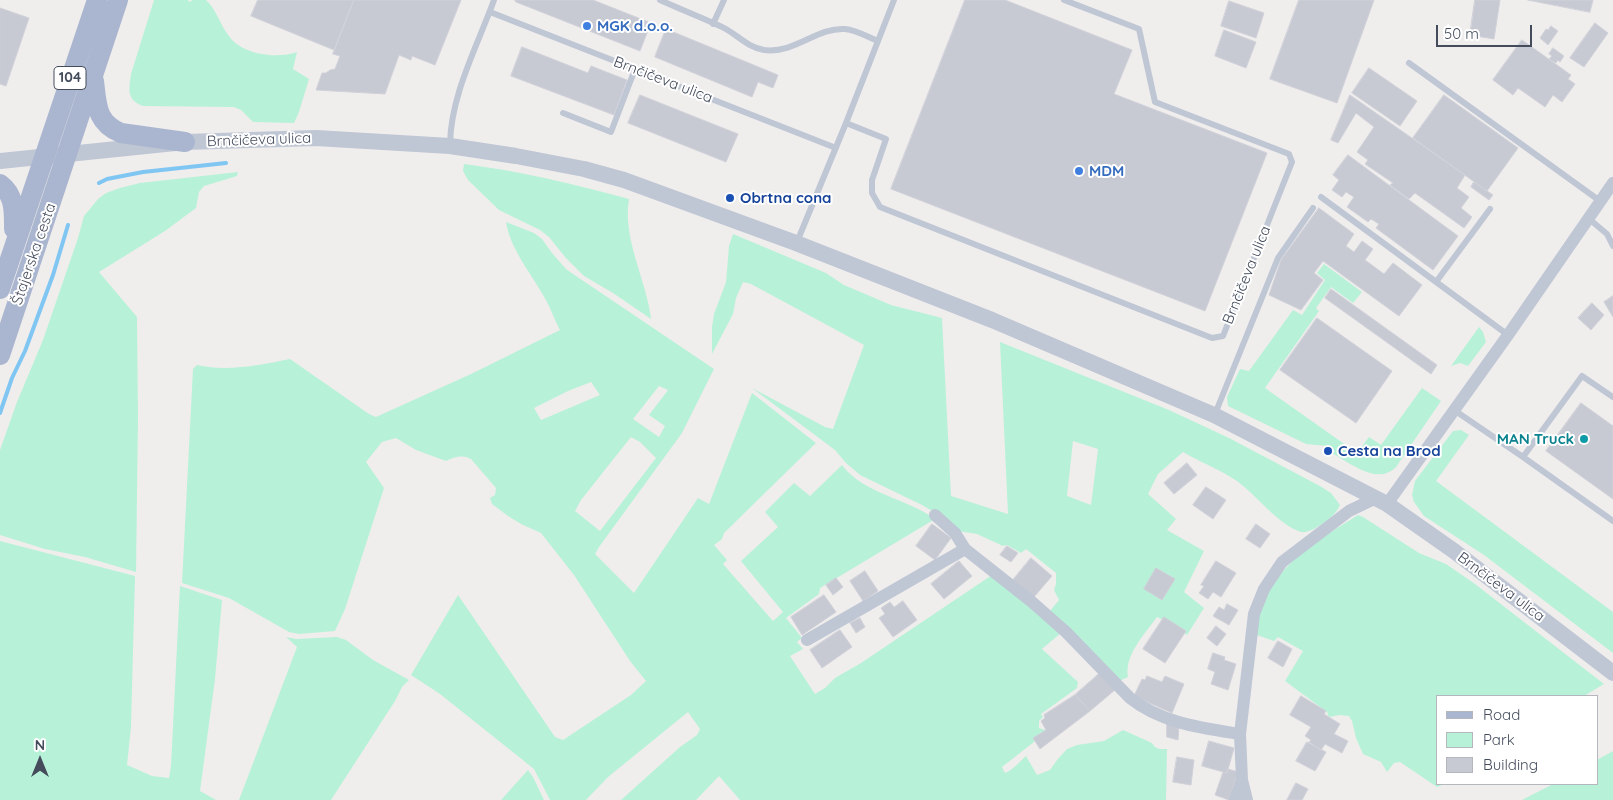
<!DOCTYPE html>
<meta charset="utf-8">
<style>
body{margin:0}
#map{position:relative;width:1613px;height:800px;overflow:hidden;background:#f0eded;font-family:Quicksand,sans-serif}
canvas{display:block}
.legend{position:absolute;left:1436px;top:695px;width:162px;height:90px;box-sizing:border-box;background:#fff;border:1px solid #b4b7be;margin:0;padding:6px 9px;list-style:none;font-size:15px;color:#444c5c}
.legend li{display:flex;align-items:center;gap:10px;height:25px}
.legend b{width:25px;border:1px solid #b4b7be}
.north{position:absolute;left:15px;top:735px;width:50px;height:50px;-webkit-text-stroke:4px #fff;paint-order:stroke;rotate:0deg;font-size:14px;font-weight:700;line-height:20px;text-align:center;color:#444c5c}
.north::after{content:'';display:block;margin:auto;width:18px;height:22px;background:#444c5c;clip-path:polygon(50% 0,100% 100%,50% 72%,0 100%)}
.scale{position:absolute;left:1436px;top:25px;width:96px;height:22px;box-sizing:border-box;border:2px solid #444c5c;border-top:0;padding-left:6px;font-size:15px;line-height:18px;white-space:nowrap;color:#444c5c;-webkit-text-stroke:4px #fff;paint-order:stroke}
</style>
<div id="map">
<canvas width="1613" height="800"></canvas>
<ul class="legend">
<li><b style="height:6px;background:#aab6cf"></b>Road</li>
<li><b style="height:14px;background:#b7f2d8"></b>Park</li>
<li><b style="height:14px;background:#c8cad3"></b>Building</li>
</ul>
<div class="north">N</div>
<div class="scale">50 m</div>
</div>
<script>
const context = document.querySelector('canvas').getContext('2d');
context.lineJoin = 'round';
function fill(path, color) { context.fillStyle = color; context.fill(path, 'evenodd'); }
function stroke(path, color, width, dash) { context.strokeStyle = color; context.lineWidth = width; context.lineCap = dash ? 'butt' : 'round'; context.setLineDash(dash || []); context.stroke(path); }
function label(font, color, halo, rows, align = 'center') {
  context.font = font + ' Quicksand,sans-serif'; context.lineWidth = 4; context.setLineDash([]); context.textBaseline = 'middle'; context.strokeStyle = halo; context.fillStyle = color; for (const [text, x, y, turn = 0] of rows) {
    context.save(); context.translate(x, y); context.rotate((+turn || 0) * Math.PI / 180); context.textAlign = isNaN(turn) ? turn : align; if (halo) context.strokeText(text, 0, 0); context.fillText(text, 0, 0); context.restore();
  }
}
const green = new Path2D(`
 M154 0H188L189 2 193 0H206C217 10 220 25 229 36 242 55 277 59 297 52L293 69 309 79 299 112 294 123 253 122 241 110 234 107 143 106C126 100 129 89 131 74Z
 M464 164C520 171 574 184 629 199 622 239 647 281 651 319L613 293 584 276 565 257 549 237 540 230 499 210 468 180 463 171Z
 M238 172 237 176 204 186 199 192 196 208 165 231 99 272 137 317 138 417 136 572 85 557 45 549 0 535V450L17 402 43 340 78 238 84 216 98 199 106 193 120 188 140 183Z
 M506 222 534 233 542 239 552 253 566 269 576 276 714 369 682 433 599 547 595 554 634 593 698 498 709 504 752 393 816 443 724 533 722 539 714 545 727 560 723 564 773 621 783 612 741 561 778 527 765 512 794 483 810 496 842 465C864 494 906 498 935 519L820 588 819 594 786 618 802 638 797 642 803 649 790 656 815 694 825 688 835 678 861 663 992 575 1062 632 1042 649 1078 682 1077 688 1041 714 1043 717 1039 721V728L1048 731 1002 767 1005 773C1014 769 1018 763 1026 756L1037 775 1050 770 1057 760 1067 749 1077 745 1104 741 1123 730 1152 743C1156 750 1160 749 1167 749L1166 800H740L719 776 696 800H621L680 747 697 735 700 729 688 712 608 777 586 800H550L534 769 440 694 411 675 458 595 555 737 563 740 631 695 646 681 630 661 574 575 541 533 521 524 508 516 492 504 490 498 495 495 496 488 471 459C463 454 454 457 446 461L416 450 396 438 382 442 366 462 384 488 345 609 335 631 299 634 289 632 229 598 182 583 193 369 197 365C228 372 260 365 290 359L369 414 376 417 471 374 560 330C554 319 550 306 543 295 530 272 510 248 506 222ZM591 382 600 395 541 420 534 408 568 391ZM659 386 668 390 649 415 665 426 659 437 633 419ZM631 437 640 442 656 458 600 531 575 511 581 500Z
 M733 234 826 273 844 285 891 305 942 318 951 496 1008 514 1000 342 1169 410 1229 438 1320 486 1331 493 1340 505C1336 513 1330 519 1322 524 1316 528 1308 533 1301 532 1280 526 1255 494 1237 481 1219 469 1200 462 1183 452L1158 474 1148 494 1176 519 1167 530 1204 551 1184 592 1204 608 1187 635 1168 622 1157 617C1145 634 1124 655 1128 677L1119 681 1049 612 1059 600 1054 590 1056 584V573L1026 549 1021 553 1007 545 1003 546 977 534 958 531 939 515 922 505 860 475 846 463 835 450 752 388 825 427 833 429 864 345 751 284 743 282 736 298 733 314 712 354V327L714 314 726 282 729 246ZM1073 441 1098 449 1091 505 1067 496Z
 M1324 264 1362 292 1353 303 1331 287 1316 308 1319 311 1265 388 1357 453 1369 437 1381 445 1422 388 1441 401 1396 467C1378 486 1350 463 1332 453L1334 450 1327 446 1306 444 1228 406 1227 397 1240 369 1249 371 1293 310 1302 315 1325 280 1317 273Z
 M1479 327 1483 332 1486 342 1468 366 1460 363 1451 366Z
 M1461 430 1469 435 1436 481 1613 612V653L1484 555 1424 516 1414 502 1412 495 1415 481 1453 431Z
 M1358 515 1363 517 1419 553 1446 564 1475 584 1604 684 1584 696H1437V784H1445L1437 787 1400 762 1394 763 1387 772 1381 762 1363 754 1356 738 1352 721 1349 716 1340 715 1329 717 1327 712 1285 681 1303 651 1278 637 1274 641 1257 635C1257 627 1257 619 1260 612 1274 565 1318 540 1358 515Z
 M0 541 135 576 131 727 127 765 152 776 169 778 171 766 180 586 222 600 215 679 200 791 216 800H0Z
 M286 637 296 639 337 637 346 640 373 660 409 680 402 687 395 701 331 800H239L297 647Z
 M1613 751V800H1522L1553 784H1597V760Z
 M528 770 533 777 544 800H501Z`);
const stream = new Path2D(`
 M99 183 107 179 143 172 226 163
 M0 413 12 378 25 351 53 275 68 225`);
const building = new Path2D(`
 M258 0H354L334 50 251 16Z
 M354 0H461L435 65 412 56 411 60 399 55 385 94 316 90 322 73H326L330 70 335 69 340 56 333 54Z
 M515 0H593L651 23 640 51 516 2Z
 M965 0H1005L1132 50 1114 94 1267 153 1205 311 891 189Z
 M1299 0H1374L1337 103 1270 79Z
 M1475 0H1500L1494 39 1470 35Z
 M1528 0H1593L1590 12Z
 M1229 1 1264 13 1256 38 1221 26Z
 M0 8 29 18 6 86 0 84Z
 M1595 23 1608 33 1584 67 1570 58Z
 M1551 26 1558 31 1548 45 1540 38 1546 29 1548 30Z
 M666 29 778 75 773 88 758 82 752 97 655 57Z
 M1224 30 1256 42 1246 68 1215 56Z
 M1522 40 1571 75 1568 79 1575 84 1562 102 1553 95 1545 107 1518 88 1513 95 1493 80Z
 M522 47 588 73 591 66 627 80 614 115 511 76Z
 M1553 48 1564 56 1560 62 1558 60 1556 63 1549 59 1552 56 1549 54Z
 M1369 68 1417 101 1400 126 1352 93Z
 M640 95 738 134 726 162 628 123Z
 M1350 95 1465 175 1457 188 1469 197 1461 208 1472 217 1464 228 1415 193 1409 199 1390 185 1393 183 1365 164 1368 160 1357 152 1374 127 1356 113 1338 143 1331 140Z
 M1444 95 1518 148 1487 191 1413 138Z
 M1348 155 1458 236 1433 270 1376 228 1379 224 1371 219 1368 222 1347 207 1354 197 1346 192 1342 197 1332 190 1339 180 1333 175Z
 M1474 182 1493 195 1489 200 1471 187Z
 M1319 208 1354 234 1346 246 1354 252 1362 241 1373 249 1365 260 1384 274 1393 263 1422 285 1399 316 1323 261 1314 273 1323 280 1301 310 1269 295 1281 260Z
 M1331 289 1437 365 1431 374 1325 298Z
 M1613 296V317L1604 302Z
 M1592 303 1604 315 1591 330 1578 318Z
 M1317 318 1392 371 1356 423 1280 370Z
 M1581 403 1613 426V499L1546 451Z
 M1187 463 1197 475 1174 494 1164 483Z
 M1206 487 1226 500 1213 519 1193 505Z
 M932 524 951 538 935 560 916 546Z
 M1256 524 1270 534 1260 548 1246 539Z
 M1007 546 1018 553 1011 562 1000 555Z
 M1031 558 1052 576 1034 597 1013 580Z
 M959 561 972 576 944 599 931 584Z
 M1216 561 1236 573 1221 597 1213 592 1208 599 1199 593 1204 586 1201 585Z
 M1156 568 1175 579 1162 600 1144 589Z
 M865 571 878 591 863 601 850 581Z
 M836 578 843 587 833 595 826 585Z
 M824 595 836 612 802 635 791 617Z
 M903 601 917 620 893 637 879 618 885 614 881 608 890 602 894 607Z
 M1227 604 1238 610 1229 625 1213 616 1219 607 1224 610Z
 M1164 617 1186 631 1165 663 1143 649Z
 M860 618 865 627 856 633 850 623Z
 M1216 626 1226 634 1217 646 1207 638Z
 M840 630 852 647 822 668 810 650Z
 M1278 641 1292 649 1283 667 1268 658Z
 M1213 653 1225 657 1224 660 1236 664 1228 690 1211 684 1215 672 1208 669Z
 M1101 672 1116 689 1090 711 1075 695Z
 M1147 676 1162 682 1165 676 1184 684 1172 713 1134 696 1142 679 1145 680Z
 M1075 695 1090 711 1040 749 1033 738 1046 730 1041 721 1045 718 1044 715Z
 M1301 696 1326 711 1324 714 1340 724 1334 734 1348 741 1342 753 1325 744 1321 750 1309 742 1311 740 1305 736 1311 727 1290 715Z
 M1167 723 1179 726 1178 740 1167 737Z
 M1209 741 1234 748 1227 773 1202 766Z
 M1307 742 1326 752 1315 771 1296 761Z
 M1177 757 1194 760 1191 785 1173 782Z
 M1228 769 1238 772 1229 800 1215 795 1223 772 1227 773Z
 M1296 783 1308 789 1302 800H1287Z`);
const service = new Path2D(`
 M660 0C680 9 700 17 720 26 735 32 746 47 764 50 795 54 817 27 845 29 856 30 868 37 878 41
 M490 12 836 148
 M713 24 724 0
 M1409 63 1600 201
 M563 113 611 132 635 69
 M846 123 886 139 872 180V193L880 207 1212 338 1223 336 1292 162 1289 154 1155 102 1139 29 1064 0
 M450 144C451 94 477 47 494 0
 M1321 197 1508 335
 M1588 218 1607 234 1613 246
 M797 242 846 123 894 0
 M1436 282 1490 209
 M1454 410 1523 457 1582 376 1613 397
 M1215 414 1278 258 1313 208
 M1523 457 1613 521`);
const minor = new Path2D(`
 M1387 504 1508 335 1613 183
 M935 515 955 533 965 549 1032 602 1066 632 1130 698C1161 723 1202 728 1240 734
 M807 640 965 549
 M1235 800 1242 780
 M1247 800 1242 780 1240 734 1254 614 1264 589 1282 562 1349 511 1376 498`);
const tertiary = new Path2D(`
 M0 161 185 142 316 138 450 146 516 156 584 169 624 180 796 243 992 320 1214 415 1387 504 1454 551 1613 673`);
const primary = new Path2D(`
 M94 81C97 105 96 123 121 133L185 142
 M0 184C15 195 14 212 14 229
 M0 289 97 0
 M0 355 118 0`);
const markers = [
 [587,26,5,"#3f7fe0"],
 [1079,171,5,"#3f7fe0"],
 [730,198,5,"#1a4fb4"],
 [1584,439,5,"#0f9aa8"],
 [1328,451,5,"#1a4fb4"]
];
const shields = [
 [70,78,32]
];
const shieldNames = [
 ["104",70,78]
];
const shopNames = [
 ["MGK d.o.o.",597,26],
 ["MDM",1089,171]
];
const streetNames = [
 ["Brnčičeva ulica",663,80,21],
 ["Brnčičeva ulica",259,140,-2],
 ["Štajerska cesta",34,254,-71],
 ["Brnčičeva ulica",1247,275,-68],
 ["Brnčičeva ulica",1501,587,37]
];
const transitNames = [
 ["Obrtna cona",740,198],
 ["Cesta na Brod",1338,451]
];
const cultureNames = [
 ["MAN Truck",1574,439]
];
fill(green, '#b7f2d8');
stroke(stream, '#80c6f2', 4);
fill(building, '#c8cad3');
stroke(building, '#d0d1d9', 1);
stroke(service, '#bfc6d4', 6);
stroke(minor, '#bfc6d4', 12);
stroke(tertiary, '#bfc6d4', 16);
stroke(primary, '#aab6cf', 20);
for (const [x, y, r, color] of markers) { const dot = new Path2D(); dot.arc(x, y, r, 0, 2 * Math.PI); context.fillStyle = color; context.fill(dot); stroke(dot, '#fff', 2); }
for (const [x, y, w] of shields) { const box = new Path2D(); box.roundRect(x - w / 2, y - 11.5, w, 23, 4); context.fillStyle = '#fff'; context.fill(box); stroke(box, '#444c5c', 1); }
label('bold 14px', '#444c5c', null, shieldNames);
label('bold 15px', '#366cbe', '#fff', shopNames, 'left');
label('15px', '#444c5c', '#fff', streetNames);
label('bold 15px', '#164399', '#fff', transitNames, 'left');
label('bold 15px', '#0d838f', '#fff', cultureNames, 'right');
</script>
